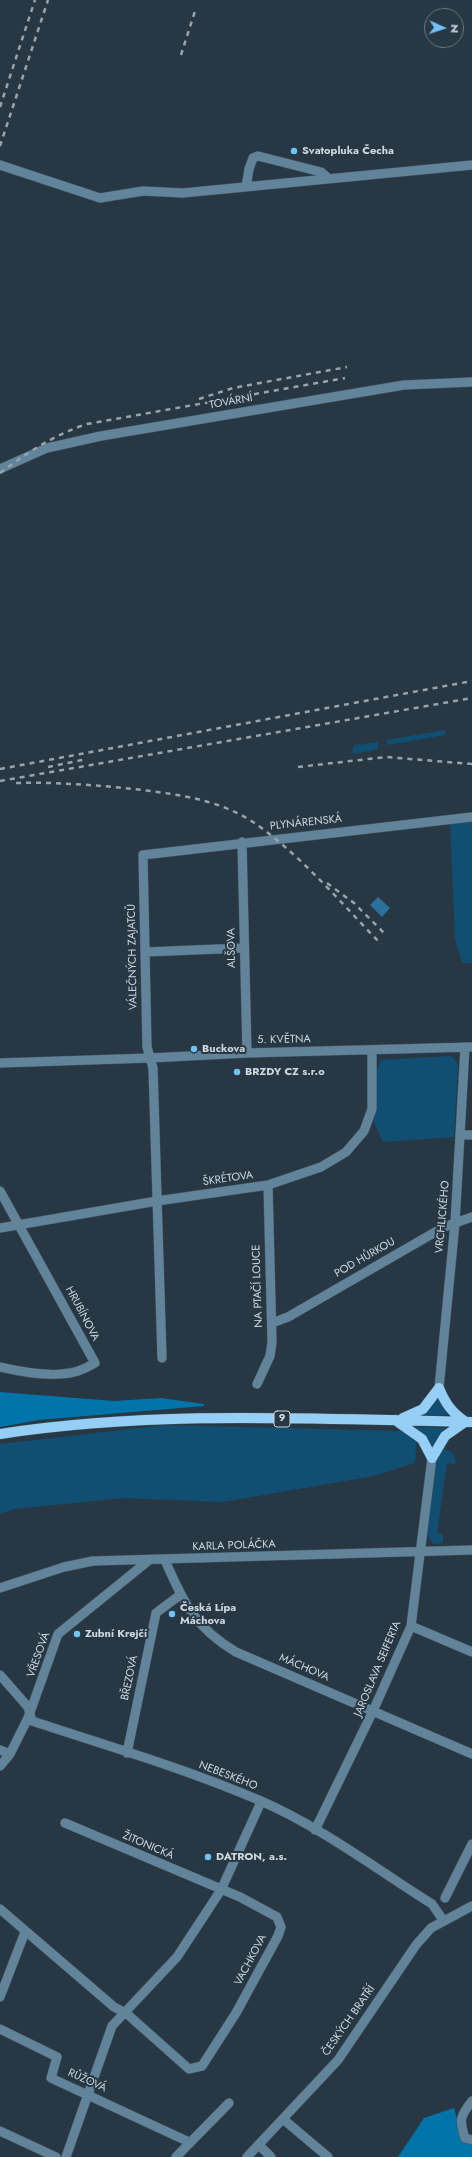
<!DOCTYPE html>
<meta charset="utf-8">
<style>
body{margin:0}
#map{position:relative;width:472px;height:2157px;overflow:hidden;background:#273844;font-family:Jost,sans-serif}
canvas{display:block}
.north{position:absolute;left:424px;top:8px;width:40px;height:40px;box-sizing:border-box;background:#273844;border:1px solid #697882;border-radius:50%;rotate:93deg;font-size:11px;font-weight:700;line-height:16px;text-align:center;color:#ccd7de}
.north::after{content:'';display:block;margin:auto;width:14px;height:18px;background:#71c1f5;clip-path:polygon(50% 0,100% 100%,50% 72%,0 100%)}
</style>
<div id="map">
<canvas width="472" height="2157"></canvas>
<div class="north">N</div>
</div>
<script>
const context = document.querySelector('canvas').getContext('2d');
context.lineJoin = 'round';
function fill(path, color) { context.fillStyle = color; context.fill(path, 'evenodd'); }
function stroke(path, color, width, dash) { context.strokeStyle = color; context.lineWidth = width; context.lineCap = dash ? 'butt' : 'round'; context.setLineDash(dash || []); context.stroke(path); }
function label(font, color, halo, rows, align = 'center') {
  context.font = font + ' Jost,sans-serif'; context.lineWidth = 4; context.setLineDash([]); context.textBaseline = 'middle'; context.strokeStyle = halo; context.fillStyle = color; for (const [text, x, y, turn = 0] of rows) {
    context.save(); context.translate(x, y); context.rotate((+turn || 0) * Math.PI / 180); context.textAlign = isNaN(turn) ? turn : align; if (halo) context.strokeText(text, 0, 0); context.fillText(text, 0, 0); context.restore();
  }
}
const green = new Path2D(`
 M445 730 446 735 387 745 386 740Z
 M378 742V749L354 754 352 750 355 745Z
 M472 821V963H462L455 939 450 822Z
 M450 1056 454 1058 458 1065 454 1137 383 1142 374 1122 377 1070 381 1060Z
 M438 1398 448 1415H423V1413Z
 M165 1425 401 1431 417 1434 415 1463 374 1476 223 1502 124 1498 14 1509 0 1514V1444Z
 M415 1427 447 1428H448L433 1451 426 1437Z
 M441 1447 454 1454 456 1464 447 1463 437 1533 443 1534V1543L433 1544 427 1534 436 1465Z`);
const forest = new Path2D(`
 M0 1392 114 1401 161 1398 204 1404V1406L39 1420 0 1427Z
 M454 2108 463 2141 472 2144V2157H398L424 2118Z`);
const water = new Path2D(`
 M378 897 390 908 382 917 370 905Z`);
const minor = new Path2D(`
 M0 165 100 198 143 191 183 193 472 165
 M246 187 249 169 253 158 258 156 321 172 329 179
 M0 469 47 448 101 436 404 385 472 382
 M242 842 247 1053
 M145 952 244 948
 M0 1063 150 1058 247 1053 472 1047
 M461 1135H472
 M0 1191 95 1363C90 1366 84 1369 78 1371 56 1378 21 1372 0 1367
 M0 1228 157 1201 268 1185 321 1167 346 1152 364 1131 372 1109V1051
 M272 1323 288 1317 444 1227 472 1217
 M162 1358 153 1068 147 1047 143 855 472 817
 M257 1384 270 1356 272 1342 268 1185
 M439 1388 455 1223 465 1047
 M165 1560C183 1602 195 1628 236 1652L472 1754
 M0 1588 64 1567 93 1561 472 1550
 M411 1626 472 1652
 M0 1675 28 1707 32 1721C108 1746 187 1769 261 1801 319 1826 378 1870 432 1904L443 1920
 M0 1750 10 1754
 M127 1753 156 1613 180 1595
 M0 1766 10 1754 28 1718 58 1634 148 1561
 M315 1830 373 1711 411 1626 432 1458
 M445 1898 472 1844
 M0 1909 114 2007 126 2013 189 2069 202 2066 236 2013 278 1936 281 1927 277 1917 240 1897 65 1823
 M0 1997 25 1932
 M0 2029 57 2057 51 2078 189 2142
 M472 2101C460 2116 459 2120 465 2138L472 2140
 M283 2119 328 2157
 M0 2131 56 2157
 M259 2145 271 2157
 M66 2157 112 2026 177 1957 221 1890 261 1802
 M176 2157 229 2103
 M247 2157 338 2060 416 1945 431 1928 472 1906`);
const major = new Path2D(`
 M403 1418 423 1409 439 1388C445 1403 452 1413 466 1422
 M395 1420 422 1439 432 1458
 M0 1434C156 1410 315 1419 472 1422
 M432 1458 445 1436 465 1422`);
const rail = new Path2D(`
 M181 55 196 8
 M0 107 35 0
 M0 146 48 0
 M199 399 233 388 347 367
 M0 473C28 452 54 435 87 424L345 378
 M48 767 87 759
 M298 767 386 757 472 764
 M0 769 472 681
 M0 781 472 698
 M16 783C56 782 95 785 134 789 175 794 218 799 253 822 301 855 340 902 381 944
 M327 883 354 903 386 935`);
const markers = [
 [294,151,4,"#71c1f5"],
 [194,1049,4,"#71c1f5"],
 [237,1072,4,"#71c1f5"],
 [172,1614,4,"#71c1f5"],
 [77,1634,4,"#71c1f5"],
 [208,1857,4,"#71c1f5"]
];
const shields = [
 [282,1419,16]
];
const shieldNames = [
 ["9",282,1419]
];
const poiNames = [
 ["Svatopluka Čecha",302,151],
 ["Buckova",202,1049],
 ["BRZDY CZ s.r.o",245,1072],
 ["Česká Lípa",180,1608],
 ["Máchova",180,1621],
 ["Zubní Krejčí",85,1634],
 ["DATRON, a.s.",216,1857]
];
const streetNames = [
 ["TOVÁRNÍ",231,402,-10],
 ["PLYNÁRENSKÁ",306,823,-6],
 ["ALŠOVA",232,948,-91],
 ["VÁLEČNÝCH ZAJATCŮ",133,957,-91],
 ["5. KVĚTNA",284,1040,-1],
 ["ŠKRÉTOVA",228,1179,-8],
 ["VRCHLICKÉHO",443,1217,-85],
 ["POD HŮRKOU",365,1258,-30],
 ["NA PTAČÍ LOUCE",258,1286,-92],
 ["HRUBÍNOVA",82,1314,62],
 ["KARLA POLÁČKA",234,1546,-2],
 ["VŘESOVÁ",39,1655,-70],
 ["MÁCHOVA",304,1668,23],
 ["JAROSLAVA SEIFERTA",378,1669,-67],
 ["BŘEZOVÁ",130,1678,-78],
 ["NEBESKÉHO",228,1776,21],
 ["ŽITONICKÁ",148,1846,23],
 ["VACHKOVA",251,1960,-62],
 ["ČESKÝCH BRATŘÍ",349,2021,-55],
 ["RŮŽOVÁ",87,2081,24]
];
fill(green, '#104f71');
fill(forest, '#0074a8');
fill(water, '#2c719b');
stroke(minor, '#455560', 10);
stroke(major, '#455560', 11);
stroke(minor, '#61849b', 9);
stroke(major, '#96cff6', 10);
stroke(rail, '#97a4ad', 2.5, [5, 5]);
for (const [x, y, r, color] of markers) { const dot = new Path2D(); dot.arc(x, y, r, 0, 2 * Math.PI); context.fillStyle = color; context.fill(dot); stroke(dot, '#273844', 1.5); }
for (const [x, y, w] of shields) { const box = new Path2D(); box.roundRect(x - w / 2, y - 8, w, 16, 3); context.fillStyle = '#273844'; context.fill(box); stroke(box, '#ccd7de', 1); }
label('bold 10px', '#ccd7de', null, shieldNames);
label('bold 11px', '#ccd7de', '#273844', poiNames, 'left');
label('11px', '#ccd7de', '#273844', streetNames);
</script>
